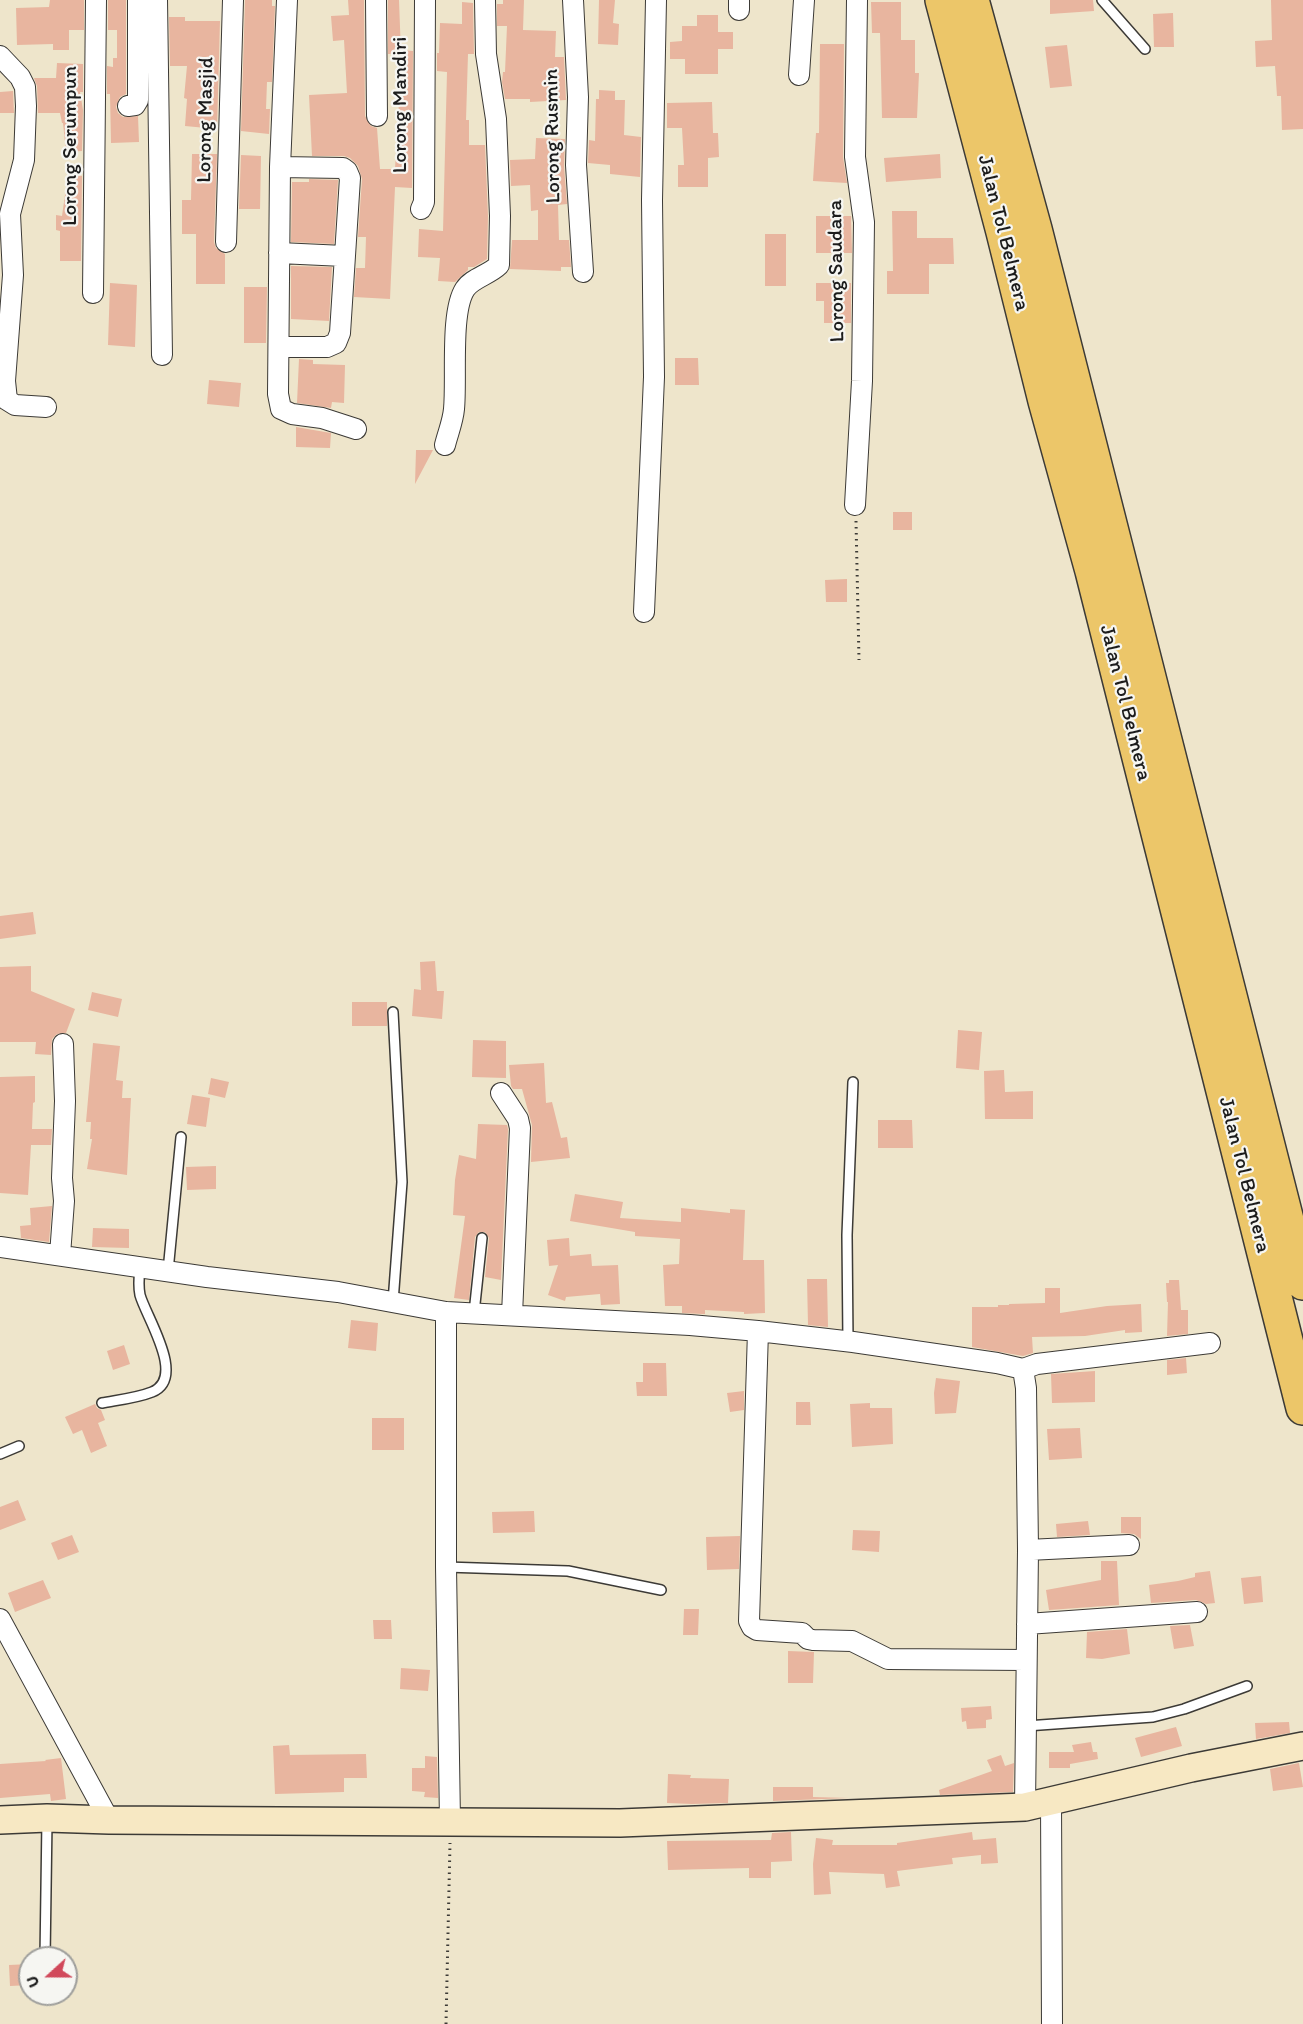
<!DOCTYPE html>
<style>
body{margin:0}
#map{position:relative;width:1303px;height:2024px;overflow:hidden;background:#eee5cb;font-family:Itim,sans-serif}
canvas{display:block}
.north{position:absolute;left:18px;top:1946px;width:60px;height:60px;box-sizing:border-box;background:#f6f6f2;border:2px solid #9f9f9c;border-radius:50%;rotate:249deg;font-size:16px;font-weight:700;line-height:24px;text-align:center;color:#1c1c1c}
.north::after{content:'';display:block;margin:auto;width:21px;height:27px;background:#d1495b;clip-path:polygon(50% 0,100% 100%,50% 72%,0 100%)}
</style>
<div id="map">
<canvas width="1303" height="2024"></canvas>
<div class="north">U</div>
</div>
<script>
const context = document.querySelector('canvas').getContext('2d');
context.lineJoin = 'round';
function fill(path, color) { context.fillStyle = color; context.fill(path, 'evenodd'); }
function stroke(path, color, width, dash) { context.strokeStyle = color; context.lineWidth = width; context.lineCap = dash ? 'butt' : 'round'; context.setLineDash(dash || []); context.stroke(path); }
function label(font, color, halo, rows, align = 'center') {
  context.font = font + ' Itim,sans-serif'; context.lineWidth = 4.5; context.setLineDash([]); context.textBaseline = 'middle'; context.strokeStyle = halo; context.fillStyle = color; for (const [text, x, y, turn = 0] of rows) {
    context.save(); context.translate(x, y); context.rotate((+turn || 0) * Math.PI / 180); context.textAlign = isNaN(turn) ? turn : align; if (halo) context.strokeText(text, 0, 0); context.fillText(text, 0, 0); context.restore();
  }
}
const building = new Path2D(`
 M50 0H84V30H69V50H53V44L17 45 16 8 49 7Z
 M108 0H126V94L120 97 116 107 118 113 123 117 138 116 139 142 111 143 110 94H107V66L113 67V58H117V30H108Z
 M245 0H272V6H275L272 82H267L266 109H270L269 134 241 131Z
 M348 0H364L365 116 371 126 377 128 380 169H395L402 50 413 51 412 188 395 187 390 299 354 297 356 268H365L366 237H358L362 179 358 166 350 158 344 156H312L309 95 347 93 344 40 333 41 331 16 349 15Z
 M388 0H399L401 54H388Z
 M503 0H524L523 30 556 31 555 57H564L566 100 530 102V99H505L502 82 503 72H505L507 26H497V4H503Z
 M599 0H615L613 23 619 24 618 45 598 44Z
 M1050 0H1093L1094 11 1050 14Z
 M1271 0H1303V129L1282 130 1281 96H1277L1275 66 1256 67 1255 41 1272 40Z
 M462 2 473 3 474 54H468L466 120H469V145H485L488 216 487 259 474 267H468V270L455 282 438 281 440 258 418 257 419 229 443 231 447 72 437 71V53H439L440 23 462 24Z
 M871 2H901V40H915V73H919L917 118H882L880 33H872Z
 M1173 13 1174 47H1154L1153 14Z
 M697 15H718V32H733V49H718V74H685V59H670V42L682 41V26H697Z
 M169 17H185V21H220L217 129 185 126 187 99 184 98 187 66H170Z
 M820 44H844L843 157 847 183 813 181 816 133H819Z
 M1067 45 1072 86 1050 88 1045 47Z
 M57 63 83 64V92H80L83 110 82 151 66 152 63 123H62L60 113H38L37 86 34 78H56Z
 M599 90 615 91V100H625L624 135 641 137 640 177 610 174V165L588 163 589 140 595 141 596 99H599Z
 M13 91 14 113H0V92Z
 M712 102 713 133H718L719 157 708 158V187H678V165H684L682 128H667V103Z
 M536 138 565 139 564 166 567 204 558 205 559 240H569L571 267H561V271L510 269 512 240H538V210L531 211 530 185 511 186 510 160 535 159Z
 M192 154H217L214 242 216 248 225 254V284H196V234H182V200H191Z
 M940 154 941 178 886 182 884 158Z
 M241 155 261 156 260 209H239Z
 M68 174 82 176 81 261H60V231L56 230V215L62 216Z
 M309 179 338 180 334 244 291 242 292 182H309Z
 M892 211H917V238H953L954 264H929V294H887V271H893Z
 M816 216H851L852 253H816Z
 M765 234H786V286H765Z
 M291 266 332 267 329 321 291 319Z
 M110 283 137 285 135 347 108 345Z
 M816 283H851V323H824V301H816Z
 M244 287H267L266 343H244Z
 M675 358H698L699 385H675Z
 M299 359 313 360V364L345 365 344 403 332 402 331 408 297 403Z
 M209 380 241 383 239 407 207 404Z
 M296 427 331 433 330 448 296 447Z
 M416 450H433L415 484Z
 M893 512H912V530H893Z
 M847 579V602H826L825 580Z
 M33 912 36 934 0 939V916Z
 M435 961 437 991H444L442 1019 412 1016 414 989 421 990 420 962Z
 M31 966V991L75 1009 66 1033 57 1034 52 1039 51 1055 35 1054 36 1042H0V967Z
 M92 992 122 999 118 1017 88 1010Z
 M352 1002H387V1026H352Z
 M958 1030 982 1032 979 1070 956 1068Z
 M473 1040 506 1041V1078L472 1077Z
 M93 1043 120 1046 116 1080 123 1081 122 1098H131L127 1175 87 1169 92 1139H90L91 1122H86Z
 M544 1063 546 1103 552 1102 561 1138 567 1137 570 1158 531 1162 532 1125 522 1089H513L511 1086 509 1065Z
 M1004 1070 1005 1092 1033 1091V1119H985L984 1071Z
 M35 1076V1102L33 1103 32 1129H52L51 1145H31L28 1195 0 1193V1077Z
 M211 1078 229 1082 225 1098 208 1094Z
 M192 1095 210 1098 206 1127 187 1124Z
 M878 1120H912L913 1148H878Z
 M478 1124 507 1125 508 1129 501 1280 485 1277 489 1238 485 1232H479L475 1237 469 1300 454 1298 465 1216 453 1215 455 1180 459 1155 476 1159Z
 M216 1166V1189L187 1190 186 1167Z
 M575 1194 623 1202 620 1218 681 1222V1208L730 1213V1209L745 1210 743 1260H764L765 1313 744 1314V1312L705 1310V1314H703L682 1313V1306H665L663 1265 679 1264 680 1239 635 1236V1232L570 1221Z
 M52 1206 49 1242 21 1238 20 1226 31 1225 30 1208Z
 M93 1228 129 1229V1248L92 1247Z
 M569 1238 570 1256 591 1254 592 1266 618 1265 620 1304 601 1305 600 1294 566 1297 565 1301 548 1295 558 1265 549 1266 547 1240Z
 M807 1279H827L828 1327 808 1325Z
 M1169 1280H1179L1181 1310H1188V1334L1167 1336 1168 1302H1167L1166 1283H1169Z
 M1045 1288H1060V1313L1107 1306 1141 1304 1142 1332 1125 1333V1330L1085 1336 1032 1337 1033 1353 1023 1356 972 1347V1307H998V1305H1009V1304L1045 1303Z
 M351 1320 378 1323 376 1351 348 1348Z
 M124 1345 130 1364 113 1370 107 1351Z
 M1186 1358 1187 1373 1167 1375V1360Z
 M643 1363H666L667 1396H637L636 1382H643Z
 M1095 1371V1402L1052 1403 1051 1374Z
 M936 1378 960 1381 956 1413 935 1414 934 1393Z
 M744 1391V1410L730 1412 727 1393Z
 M796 1402H810L811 1425H796Z
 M870 1403V1408H892L893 1444 852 1447 850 1404Z
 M95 1404 97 1408 101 1410 105 1420 98 1423 107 1446 91 1453 82 1430 73 1434 65 1417Z
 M372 1418H404V1450H372Z
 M1080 1428 1082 1458 1049 1460 1047 1429Z
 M18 1500 26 1520 0 1530V1507Z
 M534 1511 535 1532 493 1533 492 1512Z
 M1121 1517H1141V1539L1134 1534 1121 1533Z
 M1088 1521 1090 1535 1057 1537 1056 1524Z
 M853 1530 880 1531 879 1552 852 1550Z
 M72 1535 79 1552 58 1560 51 1543Z
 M740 1536 739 1569 707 1570 706 1537Z
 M1101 1561H1117L1119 1605 1049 1610 1046 1590 1101 1580Z
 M1210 1571 1215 1603 1206 1604 1196 1600 1151 1603 1149 1585 1178 1581 1195 1577V1573Z
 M1261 1576 1263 1602 1244 1604 1241 1578Z
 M43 1580 51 1598 15 1612 8 1593Z
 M684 1609H699L698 1635H683Z
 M373 1620H391L392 1639H374Z
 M1190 1625 1194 1646 1174 1649 1170 1626Z
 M1127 1629 1130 1654 1102 1659 1086 1658 1087 1632Z
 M788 1651 814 1652 813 1683H788Z
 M401 1668 430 1670 428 1691 400 1689Z
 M991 1706 992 1719 986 1720V1728L967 1729 966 1721 962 1722 961 1708Z
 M1289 1722 1290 1733 1256 1739 1255 1723Z
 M1176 1727 1182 1746 1141 1757 1135 1738Z
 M1091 1742 1093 1752H1097L1098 1759 1070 1764V1768H1049V1752H1074L1072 1745Z
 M289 1745 290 1755 366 1754 367 1778H344V1792L275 1794 273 1746Z
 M1001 1755 1005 1766 1014 1763 1013 1792 940 1795 939 1790 992 1771 987 1760Z
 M425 1756 437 1757 438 1798 424 1797 425 1792 412 1791V1768H425Z
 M61 1758 66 1799 51 1801 50 1794 0 1798V1764L46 1761 45 1760Z
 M1299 1763 1303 1787 1273 1791 1270 1769Z
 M668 1774 691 1775 690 1778 729 1779 728 1803 692 1804 667 1803Z
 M773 1787H813V1797L849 1798 773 1801Z
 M791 1832 792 1861 771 1862V1878H749V1868L668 1870 667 1841 771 1840 772 1833Z
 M972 1832 973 1840 996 1838 998 1863 981 1864V1855L952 1858 953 1864 897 1871 900 1886 886 1888 884 1874 829 1872 831 1894 814 1895 813 1864 816 1838 833 1840 832 1845H897V1843Z
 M30 1964V1985L10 1986 9 1965Z`);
const path = new Path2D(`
 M856 521 859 660
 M446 2024 450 1843`);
const lane = new Path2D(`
 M1102 0 1145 49
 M393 1012 402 1182 393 1302
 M168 1271 181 1137
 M474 1313 482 1238
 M848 1342 847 1235 853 1082
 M102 1403C118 1400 137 1398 152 1392 187 1378 146 1317 140 1295 138 1286 139 1276 140 1267
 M0 1454 19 1446
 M446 1567 568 1571 661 1590
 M1026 1726 1153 1717 1184 1709 1247 1686
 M45 1958 47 1820`);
const street = new Path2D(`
 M157 0 162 355
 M287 0 280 167 278 394 281 409 292 414 322 418 356 429
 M376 0 377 116
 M573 0 578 97 576 165 583 272
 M739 10V0
 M0 56 20 77 25 87 26 106 24 160 10 214 13 275 5 381 7 400 15 405 46 407
 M799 75 804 0
 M128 106 135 105 138 100V0
 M421 209 424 202 425 0
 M226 242 233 0
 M279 253 344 256
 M93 293 96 0
 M279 347H327L336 343 340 333 350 178 347 171 343 168 280 167
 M445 445C448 433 453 421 454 409 457 379 450 312 465 289 472 278 489 275 499 265L500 216 496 119 486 54 485 0
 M855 505 862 381 864 222 855 157 857 0
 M644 612 654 377 652 200 656 0
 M501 1093 518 1119 520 1128 512 1315
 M0 1247 207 1277 338 1292 446 1312 690 1325 758 1331 853 1342 997 1363 1023 1369 1026 1388 1028 1550 1025 1807
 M60 1255 64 1201 62 1178 65 1101 63 1044
 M446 1312V1567L450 1821
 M758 1331 749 1621 752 1627 757 1630 802 1633 808 1639 813 1640 852 1641 888 1659 1026 1660
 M1023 1369 1037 1364 1210 1343
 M1028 1550 1129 1545
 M0 1619 109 1820
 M1027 1624 1197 1612
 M1051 1800 1052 2024`);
const secondary = new Path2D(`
 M0 1820 47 1818 109 1820 620 1823 1025 1807 1191 1768 1303 1746`);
const highway = new Path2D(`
 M942 0 1003 232 1045 401 1092 571 1303 1408
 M972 0 1035 229 1303 1283`);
const streetNames = [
 ["Lorong Mandiri",401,105,-90],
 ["Lorong Masjid",206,120,-89],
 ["Lorong Rusmin",553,136,-91],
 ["Lorong Serumpun",71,146,-90],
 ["Jalan Tol Belmera",1003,233,76],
 ["Lorong Saudara",837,271,-91],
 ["Jalan Tol Belmera",1125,703,76],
 ["Jalan Tol Belmera",1244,1175,76]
];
fill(building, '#e8b59f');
stroke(lane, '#3c3a36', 12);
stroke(street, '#3c3a36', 22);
stroke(secondary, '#3c3a36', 30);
stroke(highway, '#3c3a36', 36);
stroke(path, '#3c3a36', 3, [1.5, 4.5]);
stroke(lane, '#fff', 9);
stroke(street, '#fff', 20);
stroke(secondary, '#f7e8c3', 27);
stroke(highway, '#ecc669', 33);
label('21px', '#1c1c1c', '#f6f6f2', streetNames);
</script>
